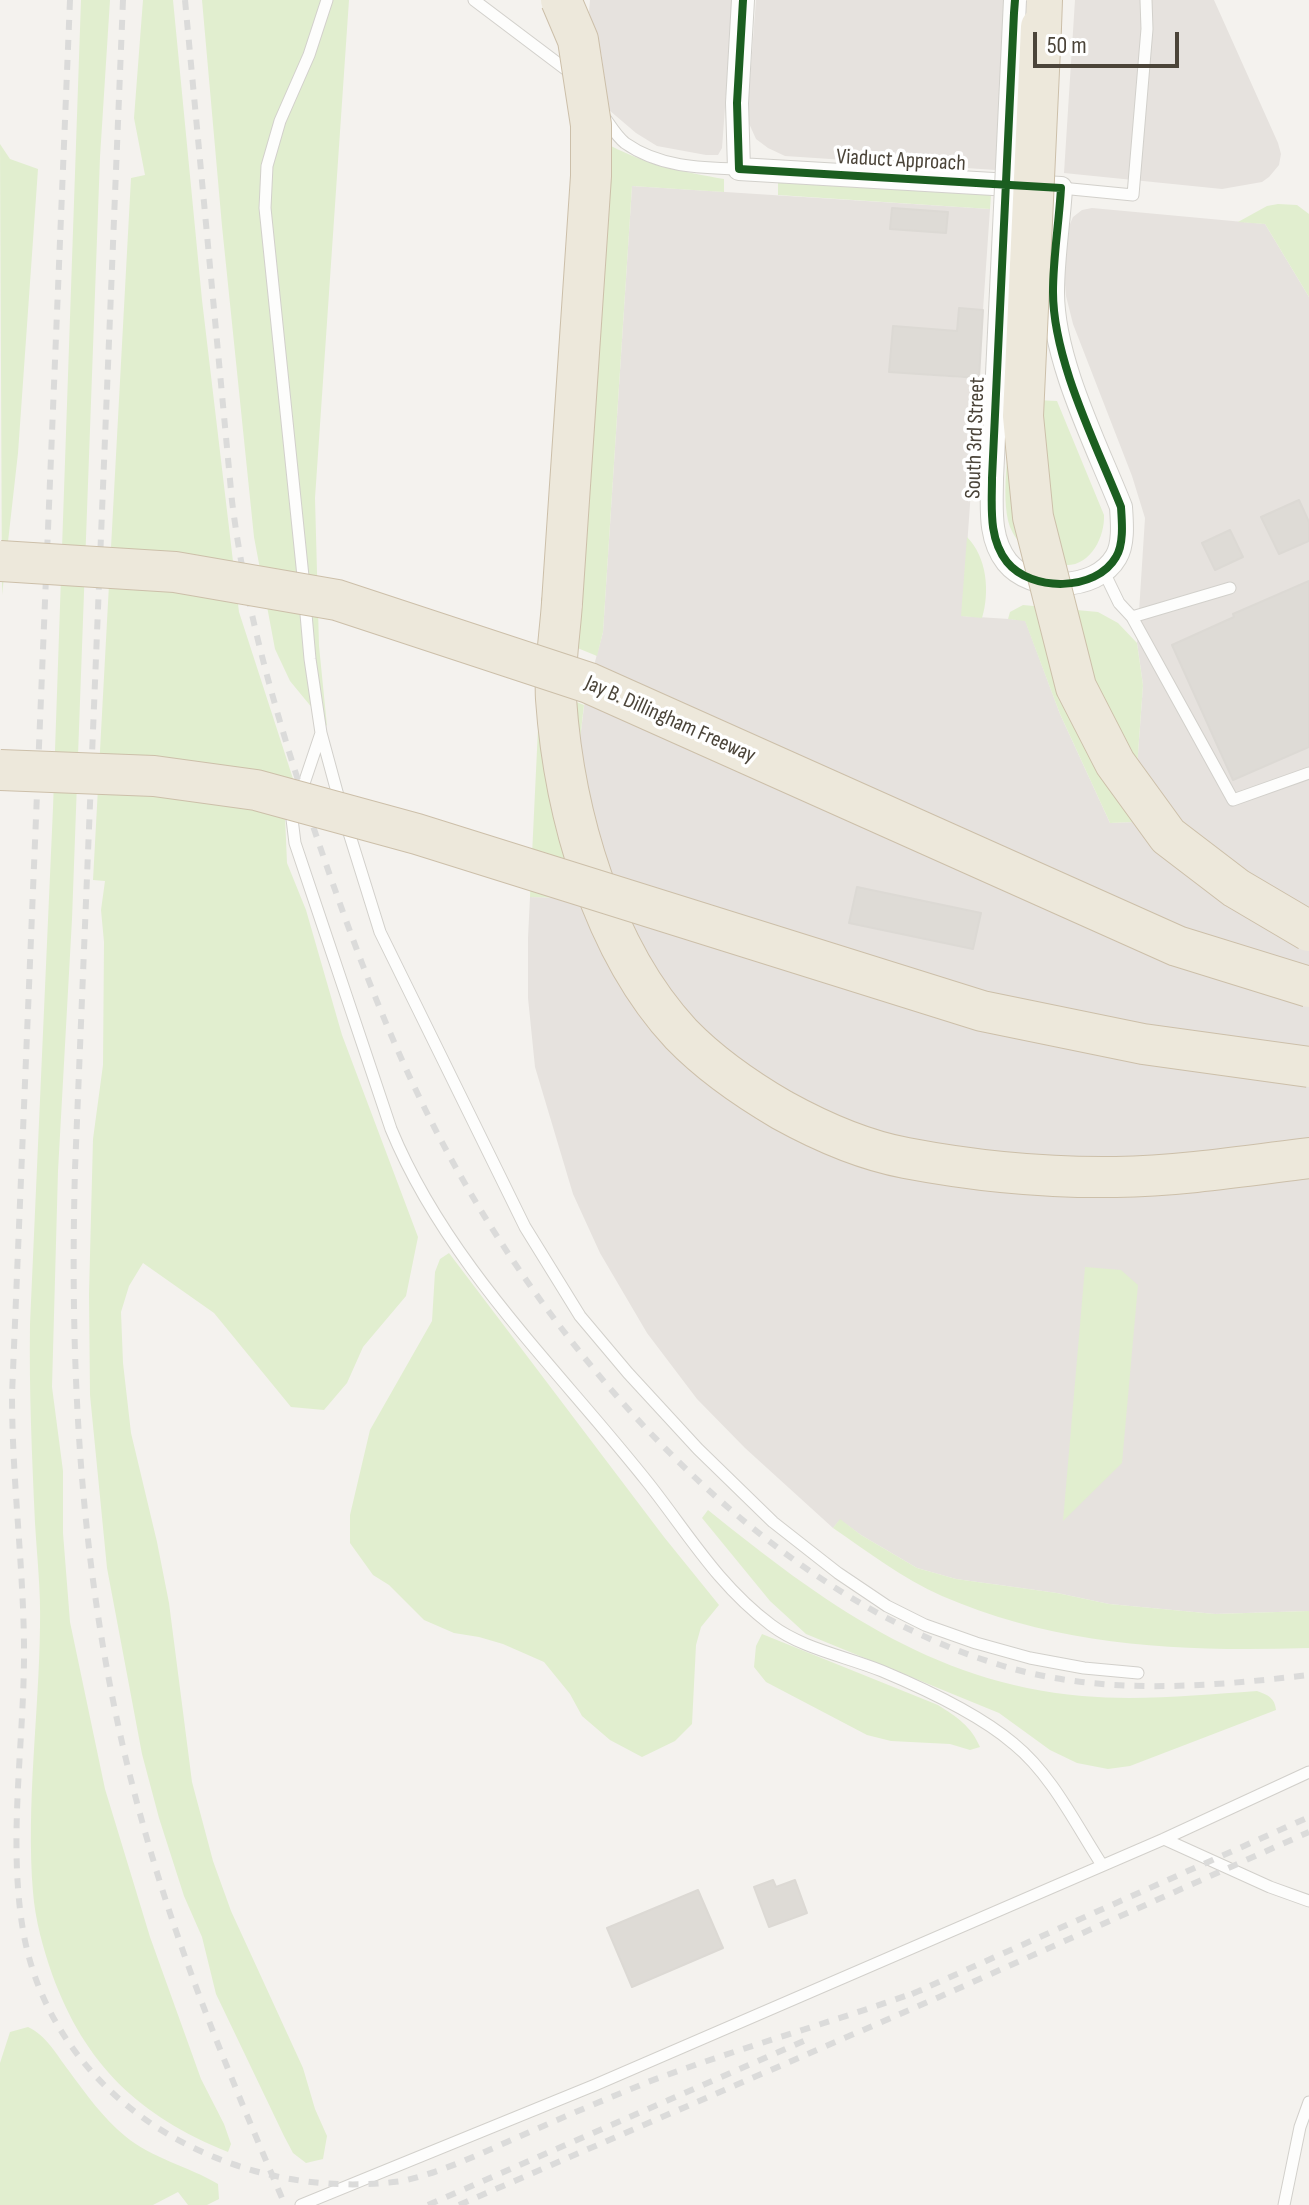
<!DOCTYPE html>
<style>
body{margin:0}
#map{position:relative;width:1309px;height:2205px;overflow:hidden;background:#f4f2ee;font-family:"Sofia Sans Condensed",sans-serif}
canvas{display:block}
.scale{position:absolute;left:1033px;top:32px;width:146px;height:36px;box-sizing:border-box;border:4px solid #4b4439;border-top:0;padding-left:10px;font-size:24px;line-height:28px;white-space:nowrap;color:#4b4439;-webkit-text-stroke:6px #fff;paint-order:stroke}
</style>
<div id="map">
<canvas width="1309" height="2205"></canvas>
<div class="scale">50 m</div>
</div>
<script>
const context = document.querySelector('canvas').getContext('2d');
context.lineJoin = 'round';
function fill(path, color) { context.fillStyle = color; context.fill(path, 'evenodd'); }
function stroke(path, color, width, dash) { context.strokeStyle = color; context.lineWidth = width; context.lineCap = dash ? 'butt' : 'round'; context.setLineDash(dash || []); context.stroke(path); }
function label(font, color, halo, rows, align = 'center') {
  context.font = font + ' "Sofia Sans Condensed",sans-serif'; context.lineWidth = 7; context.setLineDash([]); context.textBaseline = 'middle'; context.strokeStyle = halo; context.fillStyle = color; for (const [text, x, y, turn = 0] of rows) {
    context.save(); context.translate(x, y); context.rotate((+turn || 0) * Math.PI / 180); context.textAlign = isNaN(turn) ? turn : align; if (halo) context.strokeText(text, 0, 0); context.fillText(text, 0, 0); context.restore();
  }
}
const industrial = new Path2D(`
 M590 0H733L722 148 718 155H706L657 146 636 133 609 110 601 53 589 12Z
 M756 0H1007L996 170 785 156 768 148 756 139 747 119Z
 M1075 0H1214L1278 143 1281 154 1279 165 1269 177 1262 182 1222 189 1064 173Z
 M632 186 990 209 983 310 959 308 957 331 893 326 889 372 979 379 962 616 1025 620 1060 714 1110 823 1133 822 1143 685 1137 643 1145 518 1132 476 1073 324 1066 296 1064 274 1067 231 1073 217 1082 210 1092 208 1265 224 1309 297V1611L1215 1614 1109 1604 1057 1593 956 1579 917 1568 861 1535 840 1520 833 1528 745 1448 697 1399 647 1333 600 1253 573 1194 535 1067 528 998V938L530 897 582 898 580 739 585 699 603 632Z`);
const green = new Path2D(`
 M81 0H110L100 157 72 919 58 1171 52 1387 63 1471V1533L70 1622 105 1789 150 1937 201 2079 224 2124 231 2144 228 2152C139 2116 85 2065 52 1974 43 1948 35 1919 33 1892 26 1804 39 1714 40 1626 41 1592 37 1557 35 1523 32 1457 29 1390 30 1324L53 808Z
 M143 0H173L202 300 239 612 296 788 285 816 287 863 306 910 342 1035 418 1237 406 1296 363 1347 347 1383 324 1410 291 1407 214 1313 143 1263 129 1286 121 1312 123 1363 131 1433 157 1542 169 1603 192 1782 213 1861 231 1911 303 2068 315 2109 327 2136 323 2159 306 2163 293 2153 284 2136 216 1994 202 1937 184 1896 159 1818 142 1754 107 1568 90 1395 89 1294 93 1139 103 1065 104 942 101 910 105 881 93 880 131 178 145 175 134 118Z
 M202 0H349L315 498 319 646 327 726 290 681 275 649 254 537 222 226Z
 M0 144 10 159 38 169 18 453 2 595Z
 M611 146C648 165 683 172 724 179V192L632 186 603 632 597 656 575 647 611 178Z
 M778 181 991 195 990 209 778 195Z
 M1278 204 1297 205 1309 214V297L1265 224 1238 222 1267 206Z
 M1014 399 1057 401 1104 515C1105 537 1090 568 1063 565 1056 564 1047 558 1040 555 1025 548 1017 543 1010 527 999 496 1011 433 1014 399Z
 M967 537C987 557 990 592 982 618L961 616Z
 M1023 605 1098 612 1118 623 1137 643 1143 685 1133 822 1110 823 1060 714 1025 621 1008 619 1010 612Z
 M540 687 584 705 580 739 582 898 530 897Z
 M449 1253 664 1537 719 1605 701 1627 696 1645 692 1724 675 1741 642 1757 610 1740 582 1716 570 1694 544 1662 503 1644 479 1637 454 1633 424 1620 389 1585 373 1575 350 1543V1515L370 1430 432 1321 435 1272 440 1259Z
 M1085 1267 1121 1270 1138 1285 1122 1463 1063 1521Z
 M708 1510C821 1601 931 1683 1082 1696 1140 1701 1199 1695 1257 1691 1268 1695 1275 1698 1276 1710L1130 1766 1108 1769 1077 1763 1050 1750 999 1713 806 1634 770 1601 702 1518Z
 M840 1519 861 1535 917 1568 956 1579 1057 1593 1109 1604 1215 1614 1309 1611V1648C1183 1652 1060 1647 942 1596 902 1578 868 1552 833 1528Z
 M762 1634 938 1705C957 1717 971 1726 980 1747L970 1750 950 1744 891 1741 867 1735 766 1682 754 1667 756 1646Z
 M28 2027C47 2036 56 2054 69 2071 86 2094 103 2118 125 2136 153 2159 188 2166 218 2184L219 2199 207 2205H188L178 2192 153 2205H0V2063L10 2032Z`);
const building = new Path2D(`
 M892 208 948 212 946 233 890 229Z
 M959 308 983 310 979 378 889 372 893 326 957 331Z
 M1299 500 1309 522V541L1279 554 1261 517Z
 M1230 530 1243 557 1215 570 1202 543Z
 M1309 581V747L1233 780 1172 645 1234 617 1233 614Z
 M857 887 981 913 973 949 849 923Z
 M773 1880 776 1887 795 1880 807 1913 769 1927 754 1887Z
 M698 1890 723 1948 632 1987 607 1928Z`);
const service = new Path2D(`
 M474 0 572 74
 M602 114C609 123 616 136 625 143 659 167 699 168 739 169
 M1061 188 1133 195 1147 29 1146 0
 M1103 570 1119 603 1132 617 1233 800 1309 773
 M304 586 265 208 267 166 280 121 309 55 327 0
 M305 603 310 659 321 733 340 803
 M1132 617 1230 588
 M321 733 292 819 295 843 391 1129C447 1265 559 1370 649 1484 689 1535 718 1585 771 1625 803 1649 845 1656 882 1671 925 1689 979 1714 1014 1744 1052 1775 1076 1825 1102 1865
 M346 823 380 932 525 1227 580 1316 628 1373 698 1449 773 1522 838 1573 887 1606 925 1625 976 1643 1030 1658 1084 1668 1138 1673
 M1164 1839 1270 1887 1309 1901
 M301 2205 595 2085 1164 1839 1309 1772
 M1284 2205 1300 2127 1309 2102`);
const minor = new Path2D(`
 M743 0 737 103 739 169 1061 188C1059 223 1053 258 1053 292 1053 360 1096 444 1121 507 1122 522 1124 544 1116 557 1096 592 1031 592 1007 562 988 538 992 506 992 478`);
const motorway = new Path2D(`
 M1041 27 1042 0
 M562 603C560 634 554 668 556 699 564 813 602 949 681 1034 710 1064 746 1089 782 1110 820 1131 863 1150 906 1158 974 1171 1046 1178 1116 1177 1181 1176 1245 1166 1309 1158`);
const rail = new Path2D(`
 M70 0 12 1395C12 1478 23 1561 24 1644 25 1737 8 1832 22 1924 48 2100 230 2205 402 2181 439 2173 473 2157 507 2142 554 2121 601 2101 648 2082 738 2048 831 2023 922 1990
 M123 0 75 1169C69 1389 82 1608 142 1821 178 1953 231 2079 285 2205
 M185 0 232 501C246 614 278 721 314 829 352 941 393 1053 450 1157 565 1367 765 1594 1000 1665 1101 1696 1206 1687 1309 1675
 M912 1994 1309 1817
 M428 2205 806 2040
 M459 2205 937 1998 1309 1832`);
const minorBridge = new Path2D(`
 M992 478 1015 0`);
const motorwayBridge = new Path2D(`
 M561 0 578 40 591 125V176L562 603
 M1041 27 1023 416 1033 517 1076 687 1115 763 1168 836 1236 888 1309 931
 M0 561 175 572 337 600 589 683 1177 946 1309 987
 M0 770 154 776 256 790 417 834 982 1011 1143 1044 1309 1067`);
const cycleway = new Path2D(`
 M743 0 737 103 739 169 1061 188C1059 223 1053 258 1053 292 1053 360 1096 444 1121 507 1122 522 1124 544 1116 557 1096 592 1031 592 1007 562 988 538 992 506 992 478L1014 13 1015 0`);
const streetNames = [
 ["Viaduct Approach",901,161,3],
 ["South 3rd Street",976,438,-88],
 ["Jay B. Dillingham Freeway",670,720,24]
];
fill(industrial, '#e6e2de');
fill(green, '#e1eecf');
fill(building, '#dedbd6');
stroke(building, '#dcd9d4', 2);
stroke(service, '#d2d0cb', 13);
stroke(minor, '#d2d0cb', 24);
stroke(motorway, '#ccbfa9', 42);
stroke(service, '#fdfdfc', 11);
stroke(minor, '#fdfdfc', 22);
stroke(motorway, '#ede8db', 40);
stroke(rail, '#dbdbda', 6, [10, 10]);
stroke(minorBridge, '#d2d0cb', 24, []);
stroke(motorwayBridge, '#ccbfa9', 42, []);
stroke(minorBridge, '#fdfdfc', 22);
stroke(motorwayBridge, '#ede8db', 40);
stroke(cycleway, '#1b5e20', 8);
label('22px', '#4b4439', '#fff', streetNames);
</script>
